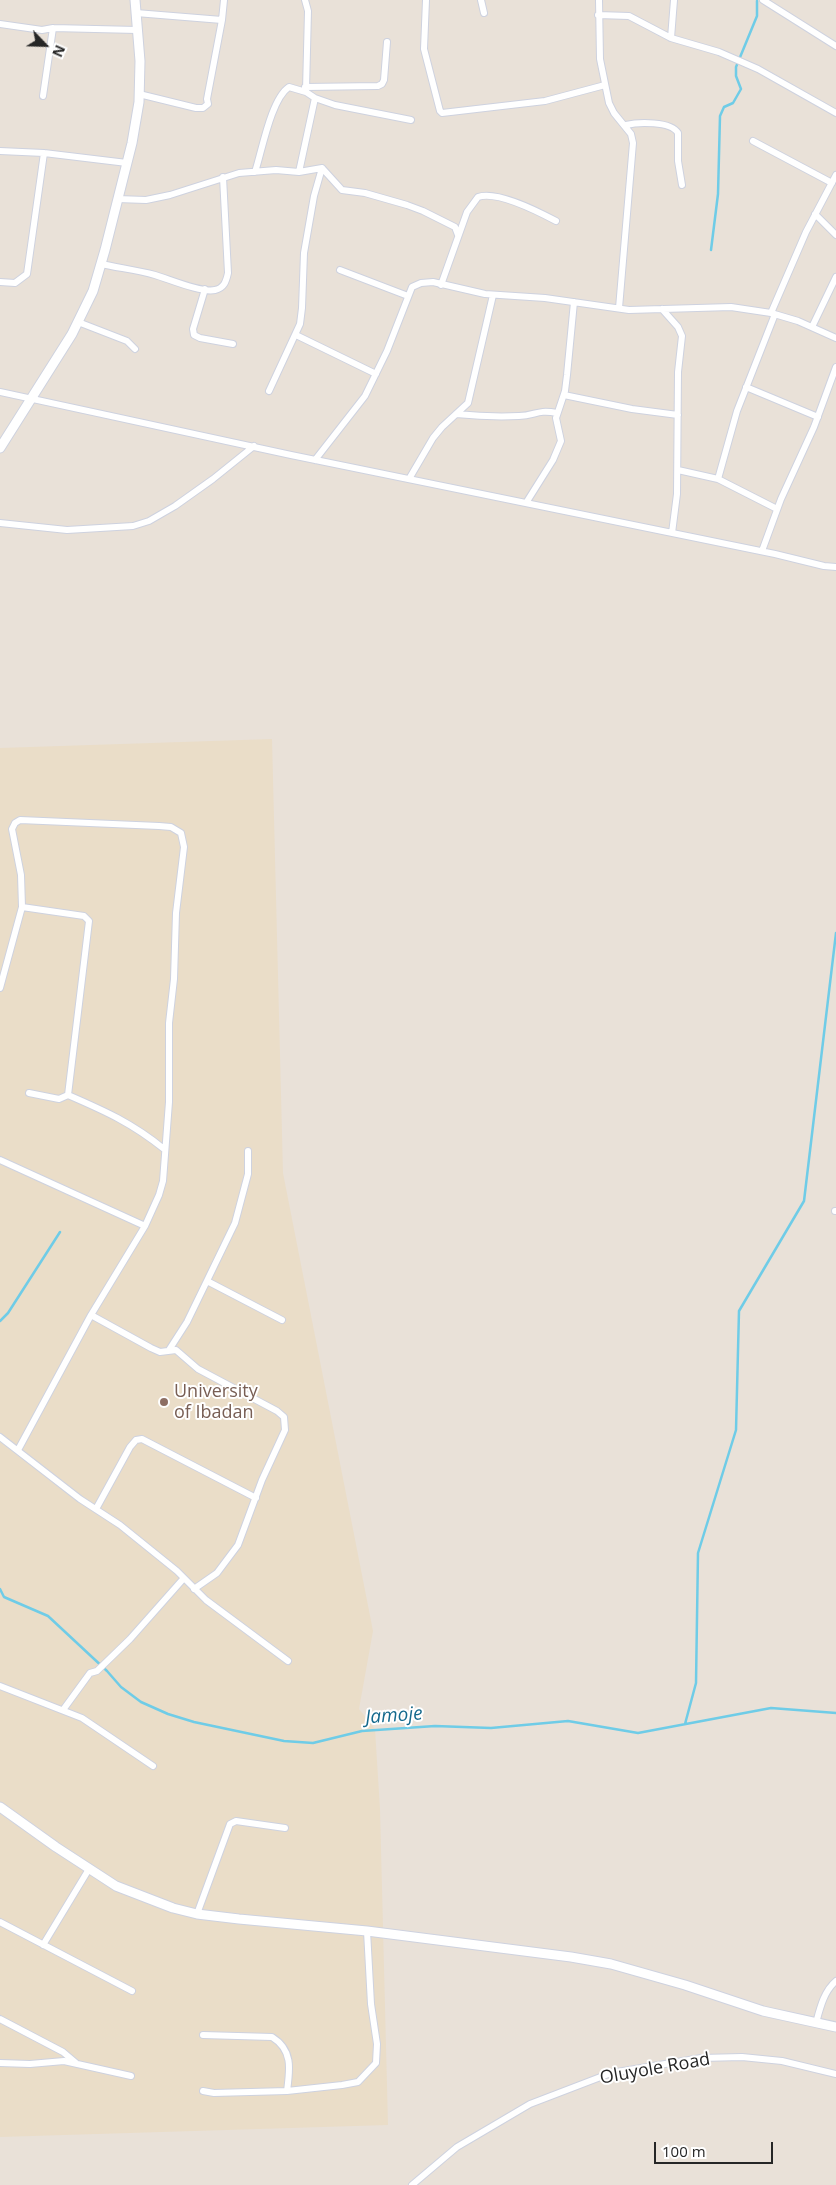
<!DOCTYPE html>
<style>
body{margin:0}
#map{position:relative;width:836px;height:2185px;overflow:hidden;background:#e9e1d8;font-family:"Open Sans",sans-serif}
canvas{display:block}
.north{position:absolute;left:20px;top:20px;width:50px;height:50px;-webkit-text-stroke:4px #fff;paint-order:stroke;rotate:114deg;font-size:14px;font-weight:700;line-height:20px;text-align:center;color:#262626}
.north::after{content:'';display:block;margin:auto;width:18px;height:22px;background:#262626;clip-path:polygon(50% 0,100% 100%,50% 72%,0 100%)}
.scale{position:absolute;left:654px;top:2142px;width:119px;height:22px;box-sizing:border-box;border:2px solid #262626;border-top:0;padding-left:6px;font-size:15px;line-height:18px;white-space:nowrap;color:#262626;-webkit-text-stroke:4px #fff;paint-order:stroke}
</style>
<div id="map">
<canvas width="836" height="2185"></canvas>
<div class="north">N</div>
<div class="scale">100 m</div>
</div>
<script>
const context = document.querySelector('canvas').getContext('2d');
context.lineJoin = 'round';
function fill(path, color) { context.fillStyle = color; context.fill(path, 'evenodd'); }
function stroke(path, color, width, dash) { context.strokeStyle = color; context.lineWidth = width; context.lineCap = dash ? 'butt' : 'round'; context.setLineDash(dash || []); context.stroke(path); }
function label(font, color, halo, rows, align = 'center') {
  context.font = font + ' "Open Sans",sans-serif'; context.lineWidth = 4; context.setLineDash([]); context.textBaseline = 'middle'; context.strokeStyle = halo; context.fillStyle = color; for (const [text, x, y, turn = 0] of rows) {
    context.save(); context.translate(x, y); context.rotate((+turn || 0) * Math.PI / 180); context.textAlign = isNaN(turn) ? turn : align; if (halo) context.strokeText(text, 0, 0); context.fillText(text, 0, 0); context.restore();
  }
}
const education = new Path2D(`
 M272 739 283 1173 373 1631 359 1709 375 1729 380 1809 388 2125 0 2137V748Z`);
const stream = new Path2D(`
 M711 250 718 194 720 116 724 107 733 103 741 89 736 76V67L757 16V1
 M0 1321 8 1313 60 1232
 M0 1589 4 1597 48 1616 107 1671 121 1687 141 1702 168 1714 194 1722 284 1741 313 1743 362 1731 435 1726 491 1728 568 1721 638 1733 771 1708 836 1713
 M685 1724 696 1683 698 1553 736 1430 739 1311 804 1201 836 933`);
const street = new Path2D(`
 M305 0 308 11 306 90
 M426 0 424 49 440 111 442 113 545 101 605 85
 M481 0 484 13
 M599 0 600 59 609 103 614 113 631 134 633 143 619 308
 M763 0 836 46
 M136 13 222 20 207 99 208 104 203 108H196L139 94
 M598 15 629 16 671 38 719 52 758 69 836 113
 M222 20 224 0
 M0 24 42 30 53 28 137 30
 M671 38 674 0
 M305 87 378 86 382 84 384 80 387 42
 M43 96 53 28
 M315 98 335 105 411 120
 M626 125C638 122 671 121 678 133V161L682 185
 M753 141 832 183
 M0 151 44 153 127 163
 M255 172C262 151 271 99 289 87L306 92 315 98 299 172
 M117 199 146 200 170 195 239 173 276 170 299 172 322 168 342 190 365 193 407 205 423 211 455 227 458 235
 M815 214 836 235
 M101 264C119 268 137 270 155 275 169 279 201 293 215 290 224 288 226 282 228 273L223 177
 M340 270 408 296
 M0 282 15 283 27 274 44 153
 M441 285 467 212 478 197C497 190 539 212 556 221
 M205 289 193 329 194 335 200 338 233 344
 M662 309 678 327 682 336 678 372 677 494 672 533
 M771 313 806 232 836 175
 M78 322 127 341 135 349
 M812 327 836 277
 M296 335 376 374
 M746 387 818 417
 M269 391 300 324 302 308 304 253 314 196 322 168
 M0 392 291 455 775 554 824 566 836 567
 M564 395 632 409 678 415
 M456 414C476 416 498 417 519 416 536 416 536 409 557 413
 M315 460 365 396 387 351 412 287 421 283 433 282 485 294 545 298 629 310 731 307 771 313 798 321 836 338
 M678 470 718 479 777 509
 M409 479 433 438 442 427 468 403 493 295
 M718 479 737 411 775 314
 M526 503 553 460 561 441 556 418 565 391 567 375 574 302
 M0 523 67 530 133 526 149 521 175 506 213 479 254 446
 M762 551 781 499 814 427 836 367
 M22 907 84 916 89 921 68 1095 59 1099 29 1093
 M0 988 22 907 21 875 12 829 15 823 20 820 159 826 171 827 181 833 184 847 176 913 174 979 169 1023V1102L163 1181 159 1195 145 1226 91 1315 18 1450
 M68 1095C105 1111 132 1123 164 1149
 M0 1160 145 1226
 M835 1211H836
 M207 1281 282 1320
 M91 1315 151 1348 160 1352 176 1350 198 1369 277 1411 284 1417 285 1430 262 1480 238 1545 217 1573 194 1589
 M169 1350 187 1322 235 1223 248 1174V1151
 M0 1437 80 1499 120 1525 177 1571 206 1600 288 1661
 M96 1509 130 1447 136 1440 142 1439 256 1498
 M0 1686 82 1718 153 1766
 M63 1710 90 1673 97 1671 130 1639 184 1578
 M197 1914 230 1824 236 1821 285 1828
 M0 1922 132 1991
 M43 1945 89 1869
 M0 2019 63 2052 76 2063
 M816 2023C820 2008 824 1991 836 1981
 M203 2035 272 2037C293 2050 290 2069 287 2091
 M0 2063 30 2064 64 2061 131 2076
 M203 2091 214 2093 287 2091 342 2085 358 2082 376 2063 377 2044 371 2004 367 1931
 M412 2185 457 2147 530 2104 611 2073 701 2058 742 2057 782 2061 836 2074`);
const secondary = new Path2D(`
 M0 448 72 334 93 291 105 250 132 143 139 102 140 61 135 0
 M0 1807 56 1847 116 1886 173 1908 197 1914 239 1919 367 1931 571 1957 611 1964 685 1985 763 2011 836 2027`);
const markers = [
 [164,1402,5,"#8d6e63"]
];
const educationNames = [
 ["University",174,1392],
 ["of Ibadan",174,1413]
];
const streetNames = [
 ["Oluyole Road",655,2069,-10]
];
const waterNames = [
 ["Jamoje",394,1716,-4]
];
fill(education, '#eaddc8');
stroke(stream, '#6fcce7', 2.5);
stroke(street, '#ced2df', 8);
stroke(secondary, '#ced2df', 11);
stroke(street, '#fff', 6);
stroke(secondary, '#fff', 9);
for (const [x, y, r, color] of markers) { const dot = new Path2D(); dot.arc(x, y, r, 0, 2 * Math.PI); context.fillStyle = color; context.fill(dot); stroke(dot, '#fff', 2); }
label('18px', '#785e54', '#fff', educationNames, 'left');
label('18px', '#262626', '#fff', streetNames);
label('italic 19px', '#14698d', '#fff', waterNames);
</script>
